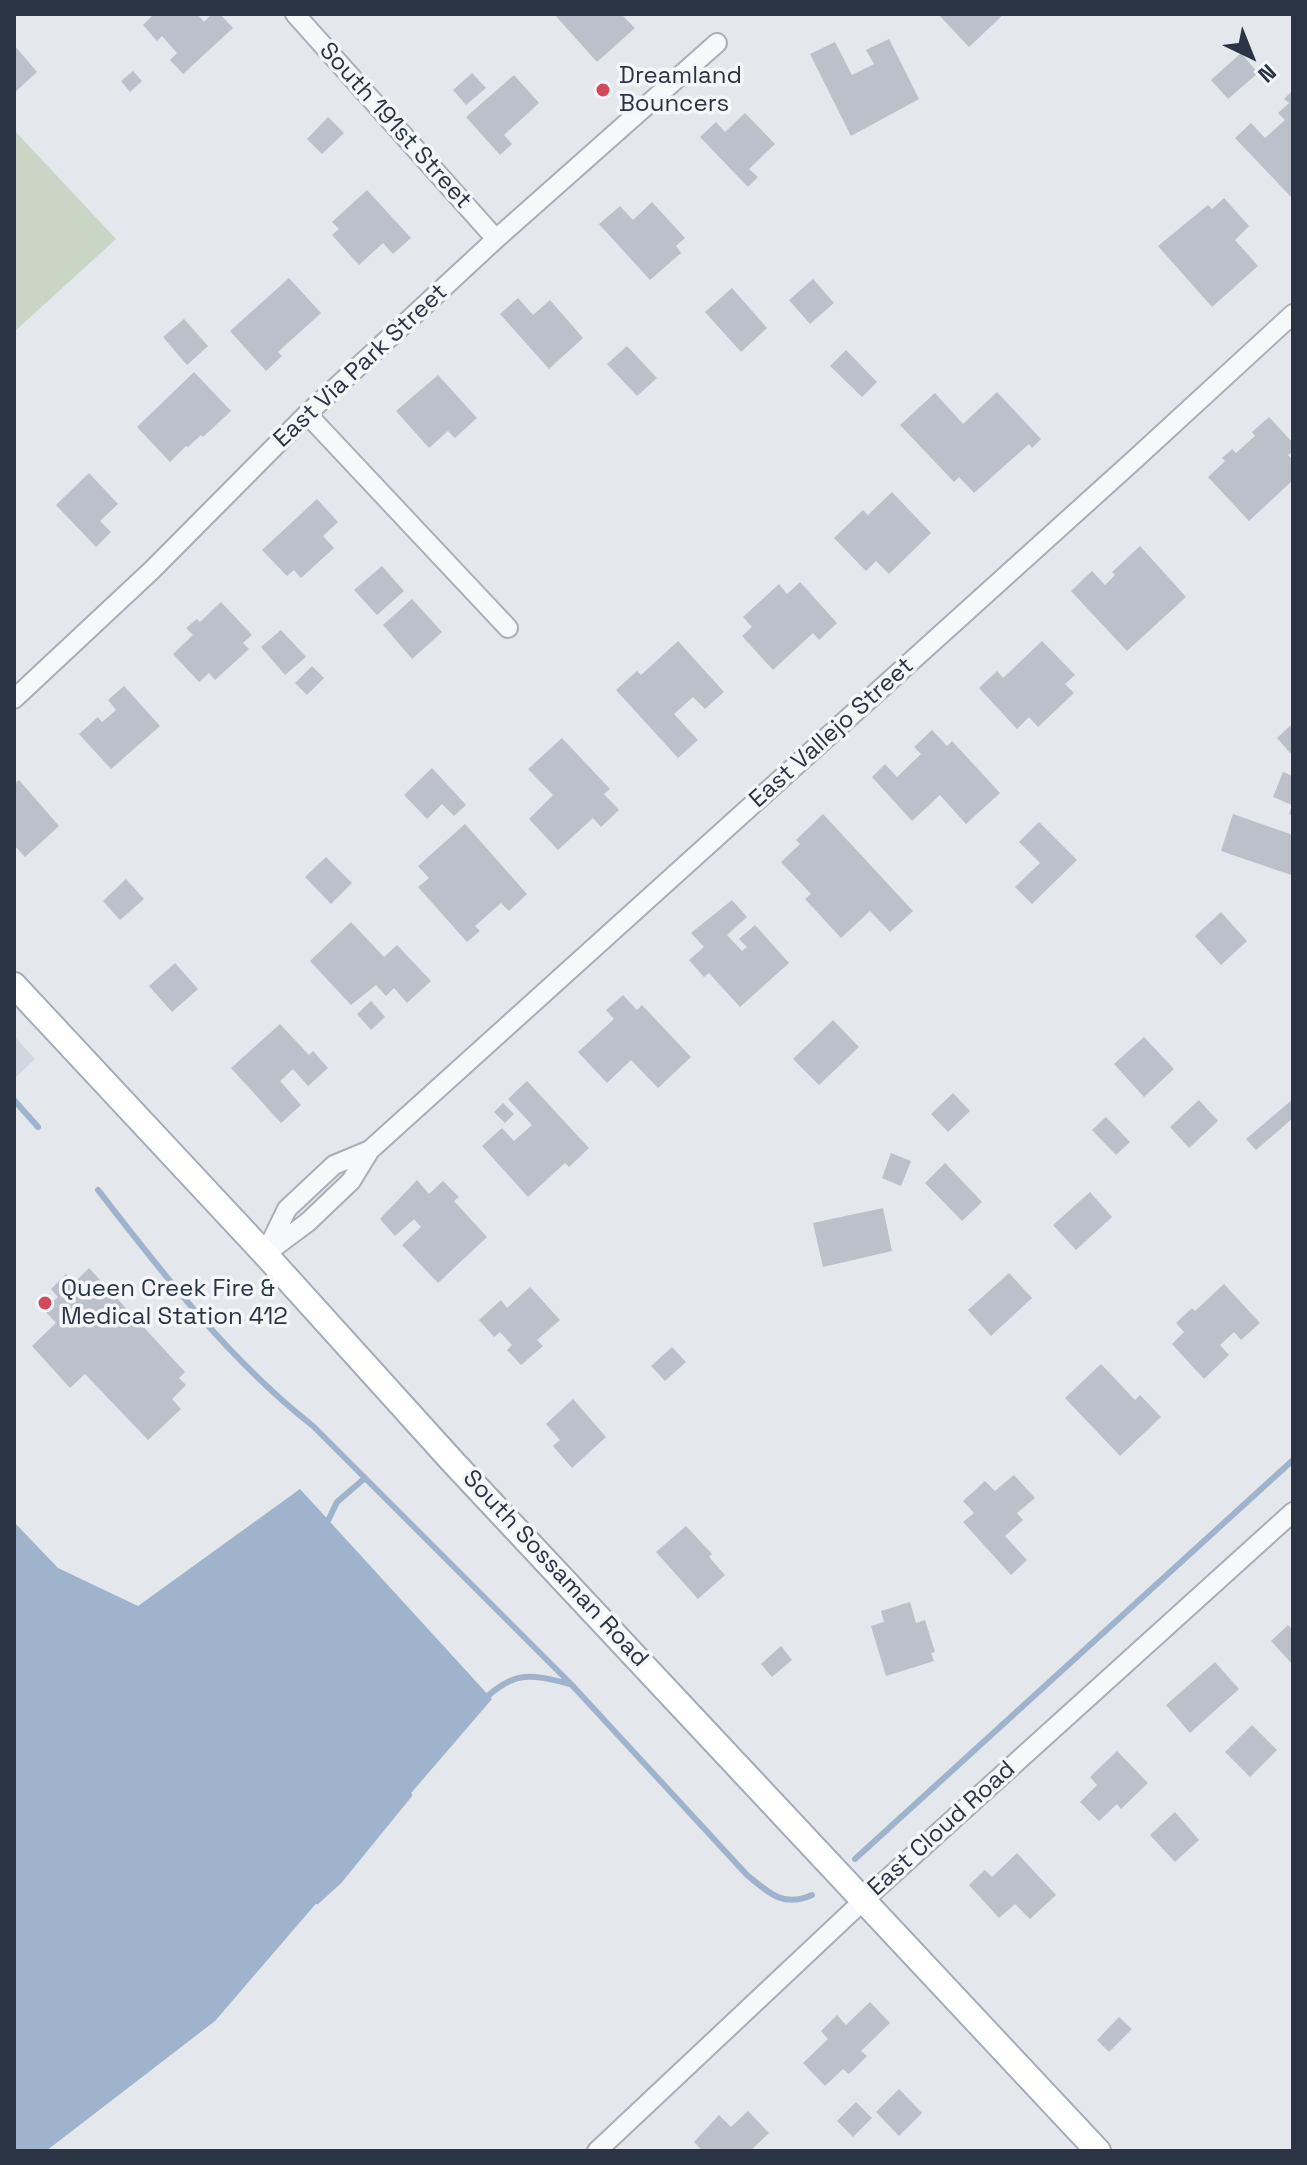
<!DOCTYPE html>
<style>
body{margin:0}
#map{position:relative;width:1307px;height:2165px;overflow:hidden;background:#e4e7ec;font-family:"Space Grotesk",sans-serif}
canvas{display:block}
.frame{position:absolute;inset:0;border:16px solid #2b3445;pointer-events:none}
.north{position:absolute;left:1211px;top:16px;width:80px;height:80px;-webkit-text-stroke:6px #f4f6f9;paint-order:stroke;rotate:137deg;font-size:22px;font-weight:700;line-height:32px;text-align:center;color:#2b3445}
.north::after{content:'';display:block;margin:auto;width:28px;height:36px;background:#2b3445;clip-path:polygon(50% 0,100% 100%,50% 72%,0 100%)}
</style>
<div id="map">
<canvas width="1307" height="2165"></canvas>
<div class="frame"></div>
<div class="north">N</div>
</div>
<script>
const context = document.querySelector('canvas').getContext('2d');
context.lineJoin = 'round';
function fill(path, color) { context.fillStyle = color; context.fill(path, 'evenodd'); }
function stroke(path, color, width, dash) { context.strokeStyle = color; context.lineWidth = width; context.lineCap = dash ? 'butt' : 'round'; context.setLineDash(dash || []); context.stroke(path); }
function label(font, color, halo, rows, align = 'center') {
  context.font = font + ' "Space Grotesk",sans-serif'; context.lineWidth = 7; context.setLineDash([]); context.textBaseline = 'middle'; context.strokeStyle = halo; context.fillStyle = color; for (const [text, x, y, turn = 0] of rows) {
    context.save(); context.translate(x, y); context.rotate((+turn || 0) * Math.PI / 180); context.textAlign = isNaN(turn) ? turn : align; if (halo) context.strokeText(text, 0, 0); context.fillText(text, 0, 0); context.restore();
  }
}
const built = new Path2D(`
 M14 1036 35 1059 14 1079Z`);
const green = new Path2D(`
 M14 130 116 239 14 332Z`);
const water = new Path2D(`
 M300 1489 492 1699 215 2021 46 2151H14V1522L58 1568 138 1606Z`);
const stream = new Path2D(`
 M14 1100 38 1127
 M98 1190C163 1274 230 1361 313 1426L571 1684 747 1875C769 1893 783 1908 812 1895
 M325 1527 337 1502 365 1478
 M482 1701C515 1670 529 1674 570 1684
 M855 1859 1293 1460
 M317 1901 339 1881 409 1795`);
const building = new Path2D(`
 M154 14H197L204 22 212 14H220L233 28 183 74 170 60 177 53 162 36 157 41 143 25Z
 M554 14H621L635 28 597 62Z
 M938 14H1004L969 47Z
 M889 39 919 99 851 136 810 54 835 42 852 75 874 64 866 50Z
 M14 45 37 72 14 93Z
 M1241 53 1258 73 1228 99 1211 80Z
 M133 71 142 81 130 92 121 81Z
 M472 73 486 88 466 105 453 90Z
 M514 75 539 103 504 135 512 144 500 155 466 117Z
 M1293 90V199L1235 138 1251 123 1265 138 1285 120 1278 113 1289 103 1284 99Z
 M745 113 775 144 749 169 758 177 748 187 700 137 716 122 725 132Z
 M328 117 344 133 322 154 307 139Z
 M367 190 411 238 393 254 383 243 359 265 332 235 339 229 332 222Z
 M1224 198 1249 226 1235 240 1258 266 1212 307 1158 246 1208 205 1212 209Z
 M652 202 685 238 676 246 681 253 650 280 599 224 620 206 633 220Z
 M289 278 321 313 278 352 282 356 266 371 230 331Z
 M813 279 834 303 810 324 789 300Z
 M732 288 767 328 741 352 705 312Z
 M518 298 533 315 550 300 583 338 549 369 500 314Z
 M184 319 208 346 187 365 163 337Z
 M627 346 657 378 637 396 607 364Z
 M846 350 877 382 862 397 830 366Z
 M194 372 231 411 203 437 201 435 188 447 186 446 170 462 137 427Z
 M438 375 477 418 455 438 448 431 429 448 396 411Z
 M997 392 1041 439 1032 448 1029 444 974 493 959 477 954 482 900 425 935 393 963 424Z
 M1269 417 1293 443V451L1288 455 1293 460V480L1249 521 1208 477 1225 461 1222 458 1232 449 1236 453 1255 436 1252 432Z
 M89 473 118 504 100 521 111 532 96 547 56 505Z
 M892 492 931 533 889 574 876 561 866 571 834 538 863 510 868 515Z
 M317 499 338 522 323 536 334 548 301 578 294 570 287 576 262 550Z
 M1140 546 1186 597 1127 651 1071 591 1092 571 1105 585 1115 575 1112 572Z
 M382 566 404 591 377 615 354 590Z
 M800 582 837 623 819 640 813 633 773 670 742 636 752 627 743 617 779 584 787 594Z
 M412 599 442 632 412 659 383 625Z
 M221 602 252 635 243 643 249 649 215 680 209 673 199 682 173 654 193 635 186 628 197 619 200 622Z
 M281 630 306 657 285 675 261 647Z
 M678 641 724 692 705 709 693 697 674 714 698 740 678 758 616 690 637 671 641 675Z
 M1042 641 1075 675 1065 684 1074 693 1038 727 1029 717 1017 729 979 688 997 671 1003 678Z
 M312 666 324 678 307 695 295 683Z
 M124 686 160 726 111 769 79 734 98 717 102 722 116 710 108 700Z
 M1291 725 1293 751 1290 753 1277 738Z
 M932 730 947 746 952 741 1000 793 966 824 940 795 912 821 872 777 885 764 897 777 921 754 914 747Z
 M562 738 610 789 604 794 619 810 601 827 593 818 558 850 529 819 553 795 528 769Z
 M432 768 466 805 454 816 442 804 427 819 404 795Z
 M1283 772 1293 776V815L1289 814 1292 805 1273 797Z
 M19 780 59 826 25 857 14 845V784Z
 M823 814 913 911 890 932 870 911 841 938 805 899 811 894 781 862 800 844 796 840Z
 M1233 814 1293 835 1291 875 1221 851Z
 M1039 822 1077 860 1032 904 1015 887 1040 863 1019 842Z
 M465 824 527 894 509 911 501 903 475 926 480 931 467 942 418 887 429 878 418 866Z
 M326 857 352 883 331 904 305 877Z
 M126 879 144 899 120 920 103 901Z
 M732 900 747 917 727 935 742 951 747 947 739 939 755 925 789 963 740 1007 709 973 704 977 689 960 704 947 691 933Z
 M1221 912 1247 941 1221 965 1195 936Z
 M351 922 384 957 397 945 431 981 407 1003 394 988 386 996 376 985 351 1005 310 961Z
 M175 963 198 989 172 1012 149 986Z
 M623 995 637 1010 642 1005 691 1057 658 1088 631 1060 607 1083 578 1052 614 1019 606 1010Z
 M371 1001 385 1017 371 1030 357 1014Z
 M833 1020 859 1047 819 1085 793 1059Z
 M280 1024 309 1055 313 1051 328 1068 308 1086 293 1069 280 1081 301 1105 281 1123 231 1068Z
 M1144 1037 1174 1069 1144 1097 1114 1064Z
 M527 1081 589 1148 569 1167 565 1163 528 1197 482 1146 502 1128 514 1141 532 1125 508 1099Z
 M953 1093 970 1111 948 1132 931 1114Z
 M1293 1099V1118L1256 1150 1246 1139Z
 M1199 1100 1218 1121 1189 1148 1170 1127Z
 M503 1103 514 1114 505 1123 494 1112Z
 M1106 1117 1130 1142 1116 1155 1092 1130Z
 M891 1153 911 1161 901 1186 882 1178Z
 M945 1163 982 1202 962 1221 925 1183Z
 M417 1180 429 1194 443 1181 459 1197 454 1201 487 1237 438 1283 402 1245 421 1227 414 1219 395 1236 380 1219Z
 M1090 1192 1112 1217 1076 1250 1053 1225Z
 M883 1208 892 1251 823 1267 813 1223Z
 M89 1268 185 1372 179 1378 186 1385 172 1399 181 1409 148 1440 85 1374 70 1388 32 1346 56 1323 44 1310 58 1297 51 1289 66 1274 74 1283Z
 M1009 1273 1032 1298 991 1336 968 1310Z
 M1224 1284 1260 1323 1241 1340 1234 1332 1220 1345 1229 1355 1204 1379 1172 1344 1184 1332 1176 1323 1192 1308 1195 1311Z
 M530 1287 560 1320 537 1340 543 1346 521 1365 507 1350 512 1345 500 1332 494 1337 479 1320 501 1300 507 1308Z
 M672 1347 686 1362 665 1381 651 1366Z
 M1101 1364 1135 1400 1140 1395 1161 1417 1120 1456 1065 1398Z
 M573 1399 606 1437 572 1468 553 1446 560 1440 546 1424Z
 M1014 1475 1035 1498 1017 1513 1023 1520 1005 1536 1027 1560 1011 1575 963 1522 974 1513 963 1501 985 1481 995 1491Z
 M686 1526 712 1554 709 1557 725 1575 698 1599 656 1552Z
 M910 1602 916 1623 925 1620 935 1652 931 1653 934 1661 886 1676 871 1626 884 1622 881 1611Z
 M1288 1625 1293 1630V1665L1271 1641Z
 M781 1646 792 1660 772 1677 761 1664Z
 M1215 1662 1239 1689 1190 1733 1166 1705Z
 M1252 1725 1277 1750 1250 1777 1225 1752Z
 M1117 1751 1148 1783 1121 1809 1117 1804 1099 1821 1080 1802 1097 1785 1090 1777Z
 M1175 1812 1199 1840 1175 1862 1150 1835Z
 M1017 1853 1056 1895 1030 1919 1015 1904 999 1918 969 1885 985 1870 992 1877Z
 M870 2002 890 2023 861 2051 867 2056 849 2074 843 2069 825 2086 803 2063 828 2039 821 2031 837 2015 846 2025Z
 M1119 2017 1132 2029 1109 2052 1097 2040Z
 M899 2089 922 2113 899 2136 876 2112Z
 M856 2102 872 2118 853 2137 837 2121Z
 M748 2111 769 2133 750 2151H703L694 2142 719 2115 731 2127Z`);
const minor = new Path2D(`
 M295 14 496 239
 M307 414 508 628
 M14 699 152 570 307 414 496 239 717 43
 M267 1250 287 1209 334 1165 370 1150
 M265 1254 308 1222 351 1181 370 1150 1133 461 1293 314
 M597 2151 864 1900 1293 1512`);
const major = new Path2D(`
 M14 985 265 1254 453 1462 1098 2151`);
const markers = [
 [603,90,8,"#d1495b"],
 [45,1303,8,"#d1495b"]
];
const poiNames = [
 ["Dreamland",619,76],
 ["Bouncers",619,104],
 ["Queen Creek Fire &",61,1289],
 ["Medical Station 412",61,1317]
];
const streetNames = [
 ["South 191st Street",395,126,48],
 ["East Via Park Street",361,366,-43],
 ["East Vallejo Street",832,733,-42],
 ["South Sossaman Road",555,1569,47],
 ["East Cloud Road",942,1829,-42]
];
fill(built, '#d2d6de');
fill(green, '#c9d6c5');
fill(water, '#9fb4cc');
stroke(stream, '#9fb4cc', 6);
fill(building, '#bbc0ca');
stroke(minor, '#a9aeb7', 22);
stroke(major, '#a3abb8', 28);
stroke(minor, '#f7f8fa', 18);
stroke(major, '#fff', 24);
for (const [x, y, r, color] of markers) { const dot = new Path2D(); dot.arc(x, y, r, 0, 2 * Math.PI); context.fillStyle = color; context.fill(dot); stroke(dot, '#f4f6f9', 3); }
label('24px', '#2b3445', '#f4f6f9', poiNames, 'left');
label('24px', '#2b3445', '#f4f6f9', streetNames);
</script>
